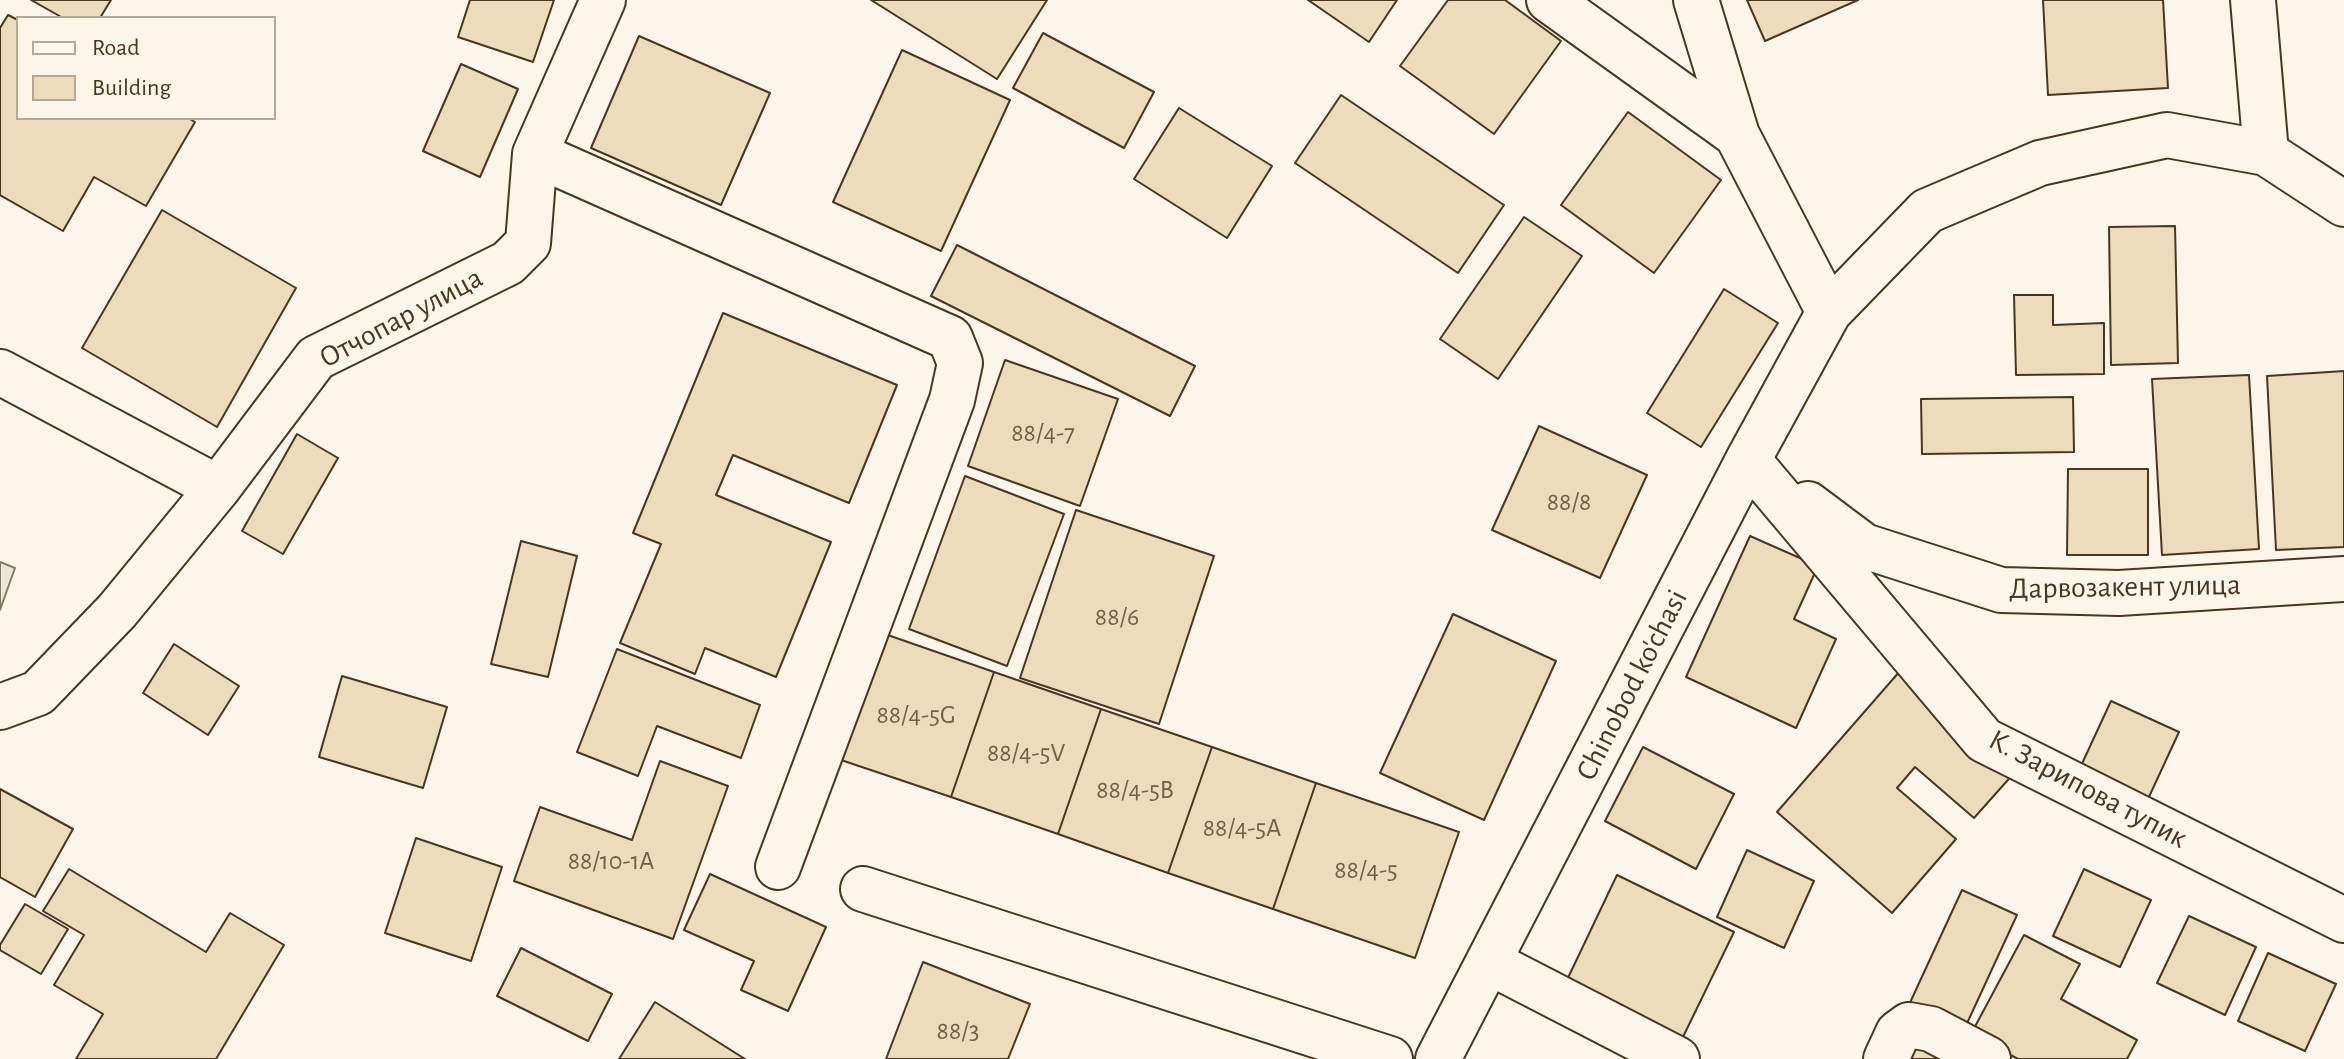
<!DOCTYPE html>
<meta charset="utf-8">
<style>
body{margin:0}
#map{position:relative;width:2344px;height:1059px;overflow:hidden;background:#fbf6e9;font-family:"Alegreya Sans",sans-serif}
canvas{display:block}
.legend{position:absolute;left:16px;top:16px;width:260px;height:104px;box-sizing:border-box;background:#fbf6e9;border:2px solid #b4a999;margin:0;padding:10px 14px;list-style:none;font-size:24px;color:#4a3520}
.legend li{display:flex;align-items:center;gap:16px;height:40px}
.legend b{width:40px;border:2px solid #b4a999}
</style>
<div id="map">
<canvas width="2344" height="1059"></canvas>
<ul class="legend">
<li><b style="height:10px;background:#fbf6e9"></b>Road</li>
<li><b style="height:22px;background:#ecdcbc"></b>Building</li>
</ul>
</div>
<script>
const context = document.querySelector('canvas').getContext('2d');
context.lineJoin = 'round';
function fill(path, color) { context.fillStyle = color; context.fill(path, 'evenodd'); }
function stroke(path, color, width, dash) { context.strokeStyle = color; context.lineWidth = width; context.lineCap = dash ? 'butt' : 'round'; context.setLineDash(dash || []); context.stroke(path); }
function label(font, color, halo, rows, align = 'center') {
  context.font = font + ' "Alegreya Sans",sans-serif'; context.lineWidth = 6; context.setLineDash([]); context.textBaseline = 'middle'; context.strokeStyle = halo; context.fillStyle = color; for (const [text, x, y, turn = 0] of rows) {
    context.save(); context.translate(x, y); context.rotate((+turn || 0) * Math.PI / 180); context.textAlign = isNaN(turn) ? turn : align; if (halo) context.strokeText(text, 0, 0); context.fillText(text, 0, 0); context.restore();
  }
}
const green = new Path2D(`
 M0 562 15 568 0 610Z`);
const building = new Path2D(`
 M31 0H111L100 18H63Z
 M470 0H554L533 62 458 37Z
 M871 0H1047L997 79Z
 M1308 0H1397L1369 42Z
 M1448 0H1505L1561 41 1494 134 1400 66Z
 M1747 0H1858L1765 41Z
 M2043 0H2163L2168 88 2048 95Z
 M8 15 18 20V118H188L195 122 146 206 94 177 63 231 0 195V28Z
 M1043 33 1154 92 1124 148 1013 88Z
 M639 36 770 93 721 205 591 148Z
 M902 50 1010 100 941 251 833 202Z
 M461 64 518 89 480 177 423 151Z
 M1341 95 1504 205 1458 273 1295 163Z
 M1179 108 1272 166 1227 238 1134 179Z
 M1628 112 1721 180 1654 273 1561 205Z
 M162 210 296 288 217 427 82 348Z
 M1524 217 1582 256 1498 379 1440 339Z
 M2175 226 2178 363 2111 365 2109 227Z
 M957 245 1195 366 1170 416 931 296Z
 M1724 289 1778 323 1701 447 1647 413Z
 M2014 295H2053V325L2104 323V374L2016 375Z
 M723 313 897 385 849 503 733 455 716 495 831 542 776 677 705 648 695 674 620 643 661 544 633 533Z
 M1005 360 1118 399 1080 506 968 466Z
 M2344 371V547L2276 550 2267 376Z
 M2249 375 2259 549 2162 555 2152 379Z
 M2073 397 2074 452 1922 454 1921 399Z
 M1539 426 1647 475 1600 578 1492 530Z
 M297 434 338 458 283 554 242 531Z
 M2068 469H2148V555H2067Z
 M965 476 1064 514 1007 666 909 629Z
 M1076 510 1214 556 1159 724 1020 678Z
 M1750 536 1818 566 1794 619 1836 639 1796 728 1686 677Z
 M521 541 577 556 548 677 491 664Z
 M1453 614 1556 661 1484 820 1380 773Z
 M882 633 994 672 951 797 838 759Z
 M174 644 239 686 208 735 143 693Z
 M617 649 760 705 741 758 657 726 638 776 577 752Z
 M1900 671 2015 772 1974 818 1915 767 1897 788 1956 839 1892 913 1777 812Z
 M994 672 1101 709 1058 834 951 797Z
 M342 676 447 707 423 788 319 757Z
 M2111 701 2179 732 2148 799 2080 768Z
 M1101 709 1212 747 1168 873 1058 834Z
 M1212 747 1316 783 1273 909 1168 873Z
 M1643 747 1734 794 1696 869 1605 821Z
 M660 761 728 786 673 939 514 881 540 807 632 840Z
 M1316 783 1459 832 1415 958 1273 909Z
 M0 789 73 829 35 897 0 877Z
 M416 838 502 867 471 961 385 933Z
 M1747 850 1814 881 1784 948 1717 917Z
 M69 869 206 952 230 913 284 945 216 1059H76L103 1014 54 985 84 935 43 911Z
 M2084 869 2151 900 2120 967 2053 936Z
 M710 874 826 927 788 1011 741 990 754 961 684 930Z
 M1617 875 1734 932 1682 1039 1566 982Z
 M1962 890 2017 915 1963 1032 1908 1007Z
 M25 904 68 929 41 974 0 950V945Z
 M2189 916 2256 947 2225 1015 2157 983Z
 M2024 935 2080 964 2061 999 2137 1040 2127 1059H2018L1971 1034Z
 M521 948 612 994 588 1041 497 996Z
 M2268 953 2336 984 2305 1051 2238 1021Z
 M923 962 1030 1004 1008 1059H886Z
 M655 1002 745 1059H619Z
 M1910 1037 1955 1059H1900Z`);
const minor = new Path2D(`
 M1549 0 1737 135 1829 312
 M1696 0 1737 135
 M2253 0 2266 153
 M535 154 950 338 960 363 952 400 778 867
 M0 372 218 488 316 358 508 263 528 243 535 154 603 0
 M1748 460 1984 740 2344 920
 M1808 504 1864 546 2001 590 2119 593 2344 579
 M0 707 38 693 117 611 218 488
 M863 889 1390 1059
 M1489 962 1677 1059
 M1438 1059 1748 460 1829 312 1927 211 2040 163 2167 135 2266 153 2344 204
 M1886 1059 1898 1033 1909 1025 1931 1029 1988 1059`);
const numberNames = [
 ["88/4-7",1043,433],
 ["88/8",1569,502],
 ["88/6",1117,617],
 ["88/4-5G",916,715],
 ["88/4-5V",1026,753],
 ["88/4-5B",1135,790],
 ["88/4-5A",1242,828],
 ["88/10-1A",611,861],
 ["88/4-5",1366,870],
 ["88/3",958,1031]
];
const streetNames = [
 ["Отчопар улица",401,318,-28],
 ["Дарвозакент улица",2125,587,-1],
 ["Chinobod ko'chasi",1632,685,-63],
 ["К. Зарипова тупик",2088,789,28]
];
fill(green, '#ede6d9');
stroke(green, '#887966', 2);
fill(building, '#ecdcbc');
stroke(building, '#4a3520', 2);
stroke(minor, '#4a3520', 48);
stroke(minor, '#fbf6e9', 44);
label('26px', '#725f47', null, numberNames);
label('30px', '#4a3520', '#fbf6e9', streetNames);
</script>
